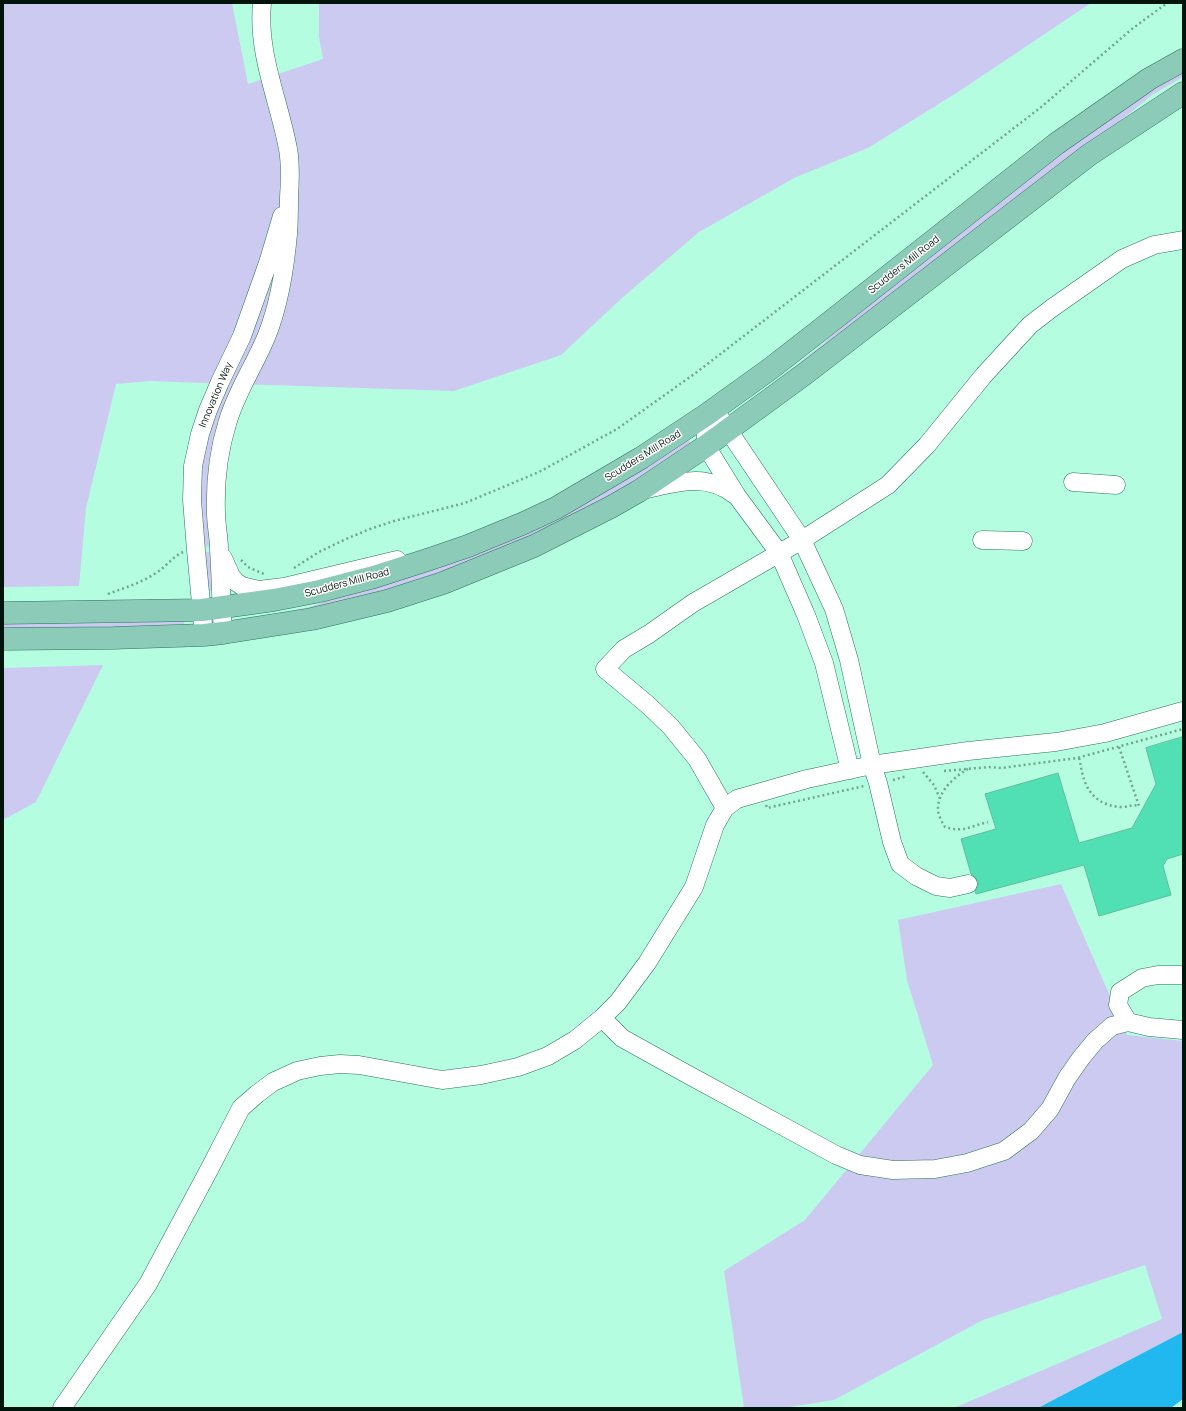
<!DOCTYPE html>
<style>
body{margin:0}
#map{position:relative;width:1186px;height:1411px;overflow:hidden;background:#b4fde1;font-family:Manrope,sans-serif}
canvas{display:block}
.frame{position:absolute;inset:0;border:4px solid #00140b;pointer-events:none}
</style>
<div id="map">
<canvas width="1186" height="1411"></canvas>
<div class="frame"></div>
</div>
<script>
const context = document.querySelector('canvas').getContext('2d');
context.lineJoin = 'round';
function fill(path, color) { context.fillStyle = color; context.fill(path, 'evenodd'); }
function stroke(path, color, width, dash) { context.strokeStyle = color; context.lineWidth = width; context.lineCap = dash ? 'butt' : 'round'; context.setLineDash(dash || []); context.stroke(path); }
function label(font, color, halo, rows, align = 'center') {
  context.font = font + ' Manrope,sans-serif'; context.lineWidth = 3; context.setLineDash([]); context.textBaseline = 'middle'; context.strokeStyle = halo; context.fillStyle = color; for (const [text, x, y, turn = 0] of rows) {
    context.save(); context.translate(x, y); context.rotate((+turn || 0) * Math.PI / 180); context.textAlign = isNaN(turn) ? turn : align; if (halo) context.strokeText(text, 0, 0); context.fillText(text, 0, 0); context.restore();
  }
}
const green = new Path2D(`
 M3 3H232L248 84 323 59 319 37V3H1091L958 92 868 148 796 177 699 232 622 298 561 355 454 391 237 384 212 546 203 547C201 513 197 479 205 445 210 424 220 404 227 384L150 381 116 384 86 508 79 586 3 587Z
 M1183 70V77L1152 95 1098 139 734 414 823 344 865 305 1062 150 1128 104Z
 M689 440 691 444 612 496 514 549 353 602 236 620 291 611 313 606 353 591 606 490Z
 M212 551 215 590 209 591 207 588 203 553Z
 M184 619V624L136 627 31 628 3 631V622Z
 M103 665 36 802 3 820V668Z
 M1061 884 1127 1035 1183 1041V1332L1038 1408H954L1162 1319 1145 1265 983 1320 834 1400 783 1408H744L724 1271 805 1220 933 1065 907 980 898 920Z`);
const water = new Path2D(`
 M1183 1332V1399L1171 1408H1038Z`);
const building = new Path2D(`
 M1183 737V854L1167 859 1163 866 1171 895 1099 916 1084 865 976 894 975 891 978 887V881L975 877 971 874 961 839 996 829 985 794 1058 773 1079 843 1132 828 1156 784 1146 748Z`);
const path = new Path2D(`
 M241 560 248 567 264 574
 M294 568 319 552 346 539 370 529 394 521 465 503 539 472 617 429 697 372 1040 108 1132 29 1167 3
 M108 594C124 588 141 583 156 573 166 567 172 557 183 552
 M1119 747 1139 806
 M1079 758C1081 764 1081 770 1083 776 1088 795 1101 806 1121 807 1128 807 1133 804 1139 806
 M968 769C954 777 938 791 938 809 938 815 942 822 945 827 965 833 970 826 988 822
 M944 771 989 767 1001 768 1077 758 1183 729
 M923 772 934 785 940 799
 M893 780 907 776
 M766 805 767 808 776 806 864 786`);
const minor = new Path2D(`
 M714 409 802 540 834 609 849 660 872 765 878 783 892 842 900 864 916 876 936 886 950 888 968 884
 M706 415V446L737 496 779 553 806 615 824 663 850 770
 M1073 482 1116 485
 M647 489C679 482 707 473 735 495
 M982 540 1023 541
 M223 558 231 576 236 582 242 586 259 590 284 587 397 560
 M223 633C221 605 221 577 219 549 219 537 216 525 216 513 215 483 218 453 227 424 236 392 255 365 267 335 280 302 285 268 288 234 289 222 289 210 289 198 290 182 291 165 288 149 279 100 257 54 262 3
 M204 635 196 550 192 500 193 466 200 434 208 410 220 382 242 336 268 263 282 216
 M725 808 697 759 671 727 648 705 605 669 624 649 649 634 693 603 802 540 888 485 927 445 984 375 1030 325 1052 308 1122 259 1154 245 1183 240
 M602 1018 622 1038 685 1073 836 1155 860 1165 893 1170 935 1169 967 1163 1004 1151 1031 1131 1050 1109 1067 1078 1081 1058 1095 1041 1112 1026 1128 1022 1149 1027 1183 1030
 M1128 1022 1118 1005 1120 992 1142 978 1158 975H1183
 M62 1408 148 1284 210 1168 241 1108 257 1094 273 1082 297 1071 320 1066 340 1064 359 1065 442 1080 481 1075 518 1067 548 1056 575 1040 602 1018 618 1002 647 963 694 887 715 825 725 808 737 799 807 779 872 765 968 751 1056 742 1105 733 1183 711`);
const major = new Path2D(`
 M3 613 202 610 274 600 320 591 374 577 427 560 468 546 524 523 556 508 641 458 706 415 770 369 815 334 1056 144 1149 79 1183 60
 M3 639 113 638 204 635 223 633 312 619 387 601 443 583 534 546 611 507 639 491 706 446 806 373 1089 155 1183 93`);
const streetNames = [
 ["Scudders Mill Road",904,265,-38],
 ["Innovation Way",216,395,-67],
 ["Scudders Mill Road",643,456,-32],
 ["Scudders Mill Road",347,583,-15]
];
fill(green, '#cdcaf1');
fill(water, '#20b8ee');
fill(building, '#50e0b4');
stroke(building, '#60bd9d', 1);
stroke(minor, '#29725b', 19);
stroke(major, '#2a745c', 23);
stroke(path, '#71a691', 2.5, [2, 3]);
stroke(minor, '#fff', 18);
stroke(major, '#8ccbb7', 22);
label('10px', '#00140b', '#fff', streetNames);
</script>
